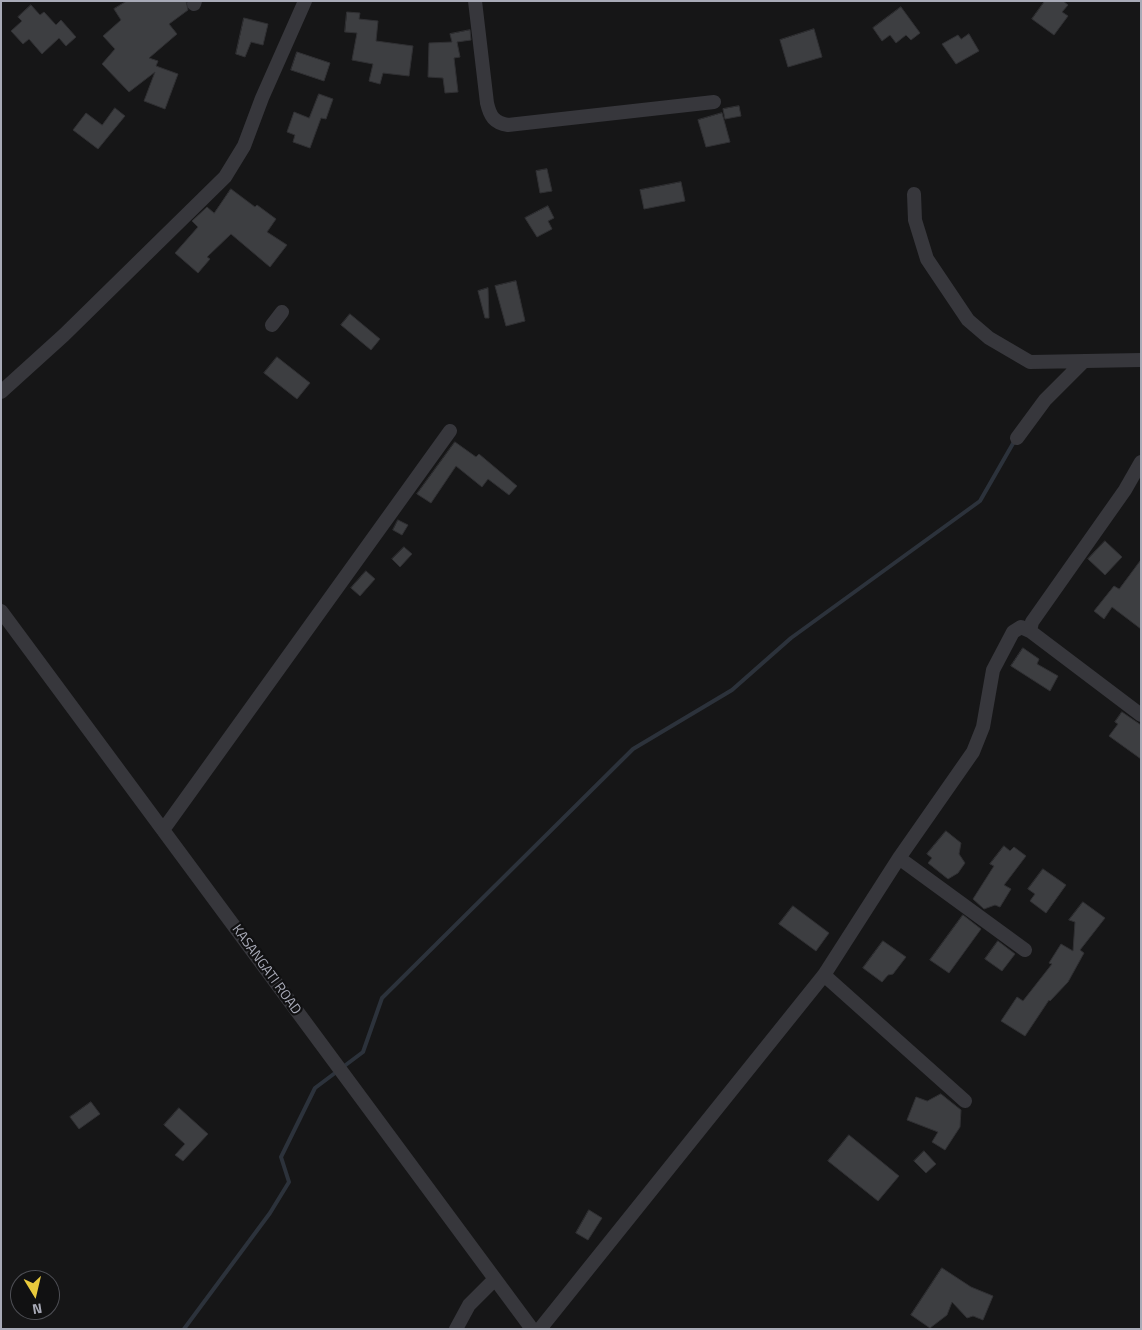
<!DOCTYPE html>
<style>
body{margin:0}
#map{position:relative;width:1142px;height:1330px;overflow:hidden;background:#161617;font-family:"Titillium Web",sans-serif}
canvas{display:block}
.frame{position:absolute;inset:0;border:2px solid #a8aab7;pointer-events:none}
.north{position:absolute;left:10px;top:1270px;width:50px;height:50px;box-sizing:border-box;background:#111112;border:1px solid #4d4e54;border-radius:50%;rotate:171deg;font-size:14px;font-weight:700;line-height:20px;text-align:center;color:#a8aab7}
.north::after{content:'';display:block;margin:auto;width:18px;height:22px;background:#e9ca3c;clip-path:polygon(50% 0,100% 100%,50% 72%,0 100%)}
</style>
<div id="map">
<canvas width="1142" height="1330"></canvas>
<div class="frame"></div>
<div class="north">N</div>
</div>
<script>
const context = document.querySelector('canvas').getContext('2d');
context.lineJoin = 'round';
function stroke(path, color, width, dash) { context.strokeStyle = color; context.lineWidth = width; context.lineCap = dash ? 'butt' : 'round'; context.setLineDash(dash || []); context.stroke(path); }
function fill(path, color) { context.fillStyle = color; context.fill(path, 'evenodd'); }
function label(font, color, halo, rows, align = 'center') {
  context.font = font + ' "Titillium Web",sans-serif'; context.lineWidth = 4.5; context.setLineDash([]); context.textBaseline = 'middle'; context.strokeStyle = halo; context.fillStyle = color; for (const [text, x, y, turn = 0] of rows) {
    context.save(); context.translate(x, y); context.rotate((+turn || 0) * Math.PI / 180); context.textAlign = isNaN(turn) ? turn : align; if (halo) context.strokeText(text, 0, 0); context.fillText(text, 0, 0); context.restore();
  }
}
const stream = new Path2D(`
 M184 1329 270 1213 289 1182 281 1157 315 1088 363 1052 382 998 633 749 732 690 791 638 980 501 1015 440`);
const building = new Path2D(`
 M127 1H186L188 10 169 24 177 34 149 58 158 61 156 66 178 74 165 109 144 101 155 72 129 92 102 64 115 49 103 36 121 20 114 9Z
 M1045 1H1063L1068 5 1062 12 1068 16 1054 35 1032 19Z
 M31 5 40 15 44 12 56 25 61 20 76 37 66 46 59 38 42 54 29 39 23 44 11 31 22 21 18 17Z
 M901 7 920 33 911 40 906 35 896 43 890 35 882 41 873 28Z
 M347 12 360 13 359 19 378 21 376 41 413 46 409 76 383 73 380 84 369 81 373 64 352 60 357 33 345 32Z
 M244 18 268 24 263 45 251 42 245 57 236 54Z
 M814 29 822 57 788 67 780 40Z
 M470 30 471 40 457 42 460 57 454 58 458 92 445 93 443 78 428 77 429 43 452 42 450 34Z
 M969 34 979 51 956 64 942 44 958 35 961 39Z
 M297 52 330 63 324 81 291 70Z
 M319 94 333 99 326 119 321 118 310 148 293 142 295 135 287 132 294 112 309 118Z
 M739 106 741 116 725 119 723 109Z
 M115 108 125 116 98 149 73 130 86 113 102 125Z
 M722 113 730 142 706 147 698 120Z
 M547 169 552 191 540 193 536 171Z
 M681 182 685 201 644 209 640 190Z
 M231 189 255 207 257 205 276 219 267 232 287 245 270 267 231 234 207 257 210 259 198 273 175 253 198 227 192 221 207 207 214 213Z
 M548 206 554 218 548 221 552 229 537 237 525 218Z
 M516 281 525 321 506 326 495 286Z
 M488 288 489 318H485L478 291Z
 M350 314 380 339 371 350 341 325Z
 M277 357 310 383 297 399 264 373Z
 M455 442 476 457 479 454 517 486 509 495 488 479 482 487 456 466 431 503 417 494Z
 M398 520 408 525 402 535 393 530Z
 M1105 541 1122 557 1105 575 1088 559Z
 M404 547 412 554 400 567 392 559Z
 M1141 560V629L1112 607 1104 619 1094 611 1114 586 1119 589Z
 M366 571 375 579 360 596 351 588Z
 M1023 648 1039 659 1037 664 1058 676 1050 691 1011 666Z
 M1122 712 1141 725V759L1109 736 1118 724 1115 722Z
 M946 831 961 843 959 854 965 863 958 873 948 879 928 863 932 858 927 854Z
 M1004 846 1010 851 1014 847 1026 856 1004 885 1011 889 1000 907 995 905 984 909 973 899 994 866 990 864Z
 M1043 869 1066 885 1046 913 1030 901 1035 894 1028 889Z
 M1083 902 1105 918 1080 950 1084 953 1068 982 1050 1001 1049 1000 1025 1036 1001 1021 1017 997 1023 1001 1052 964 1049 963 1061 944 1073 951 1075 922 1069 920Z
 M793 906 829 933 816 951 779 924Z
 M963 915 981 929 949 973 930 960Z
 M883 941 906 957 893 974 888 975 882 982 863 968Z
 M998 941 1015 954 1002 971 985 959Z
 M941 1094 961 1110 960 1127 945 1150 932 1142 938 1132 907 1120 916 1097 927 1101Z
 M91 1102 100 1114 79 1129 70 1117Z
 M179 1108 208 1134 183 1161 175 1155 185 1144 164 1125Z
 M849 1135 899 1176 878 1201 828 1161Z
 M924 1151 936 1164 926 1173 914 1161Z
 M589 1210 602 1218 588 1240 576 1233Z
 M942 1268 971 1287 993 1296 983 1320 973 1316 967 1318 952 1302 947 1315 930 1328 911 1315Z`);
const minor = new Path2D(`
 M475 1 487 103C490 116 494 123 508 125L714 102
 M194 4 195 1
 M914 194 915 220 927 259 968 320 989 338 1030 362 1141 360
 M272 325 282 312
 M1 392 64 335 225 177 244 146 262 98 305 1
 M1017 438 1045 400 1084 361
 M1 611 532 1329
 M1030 631 1032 622 1125 490 1141 462
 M163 830 450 431
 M899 858 1025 950
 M824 975 965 1101
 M456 1329 469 1305 494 1280
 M540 1329 824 975 899 858 973 752 983 727 993 670 1013 632 1021 627 1030 631 1141 715`);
const streetNames = [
 ["KASANGATI ROAD",266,970,54]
];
stroke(stream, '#2c323b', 4);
fill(building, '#3d3e41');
stroke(building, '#303033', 1);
stroke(minor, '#37373c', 14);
label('14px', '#a8aab7', '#111112', streetNames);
</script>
